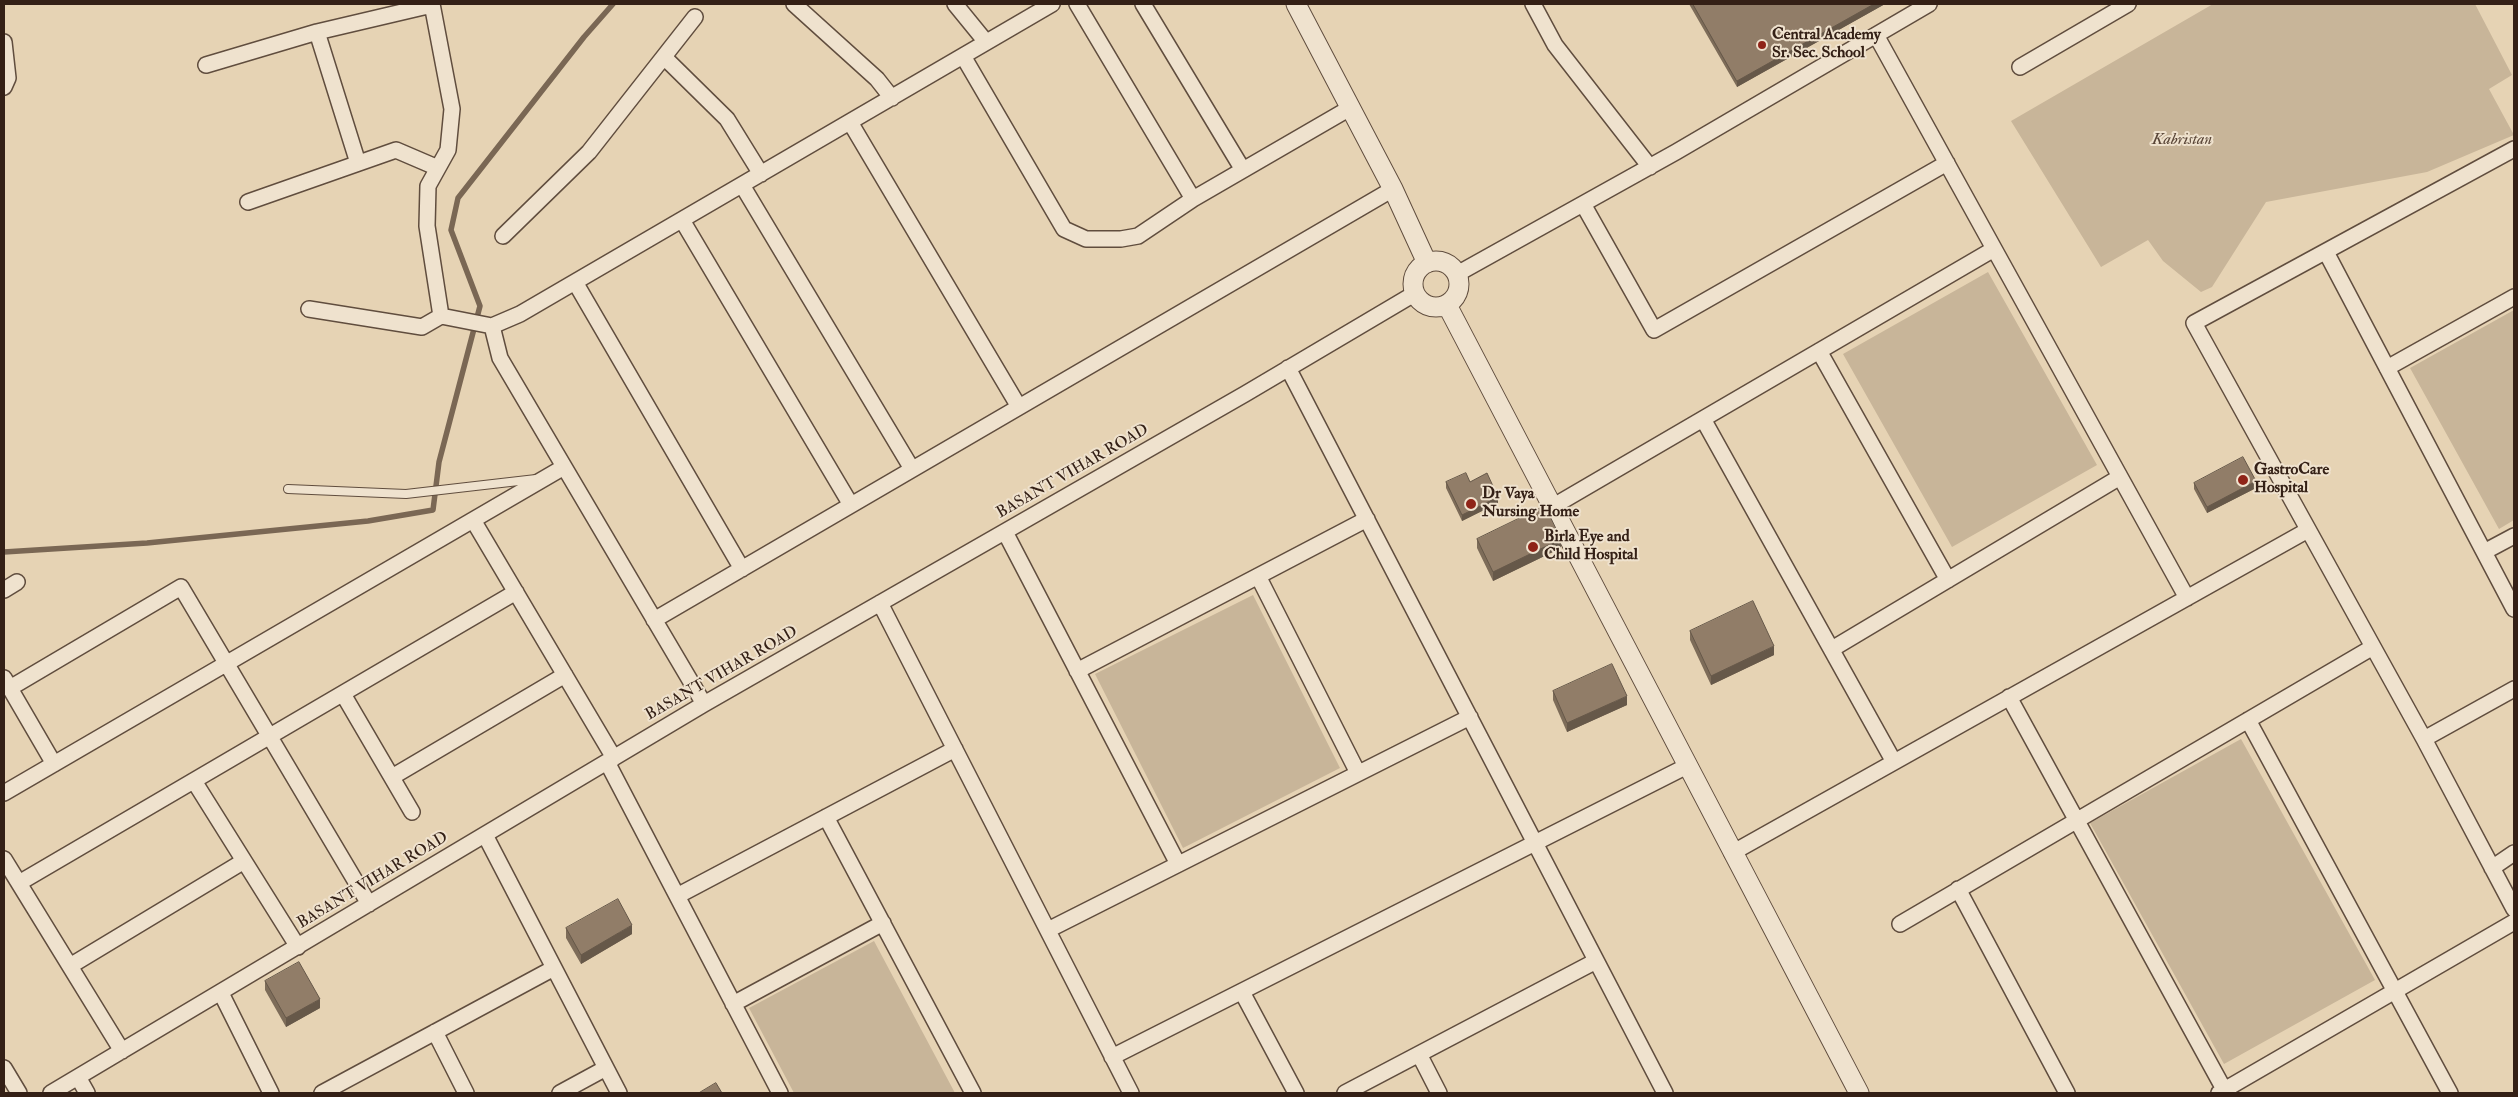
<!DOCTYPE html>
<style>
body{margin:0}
#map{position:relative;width:2518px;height:1097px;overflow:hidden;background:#e6d3b4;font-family:"IM FELL Double Pica",serif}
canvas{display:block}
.frame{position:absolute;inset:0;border:5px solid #342016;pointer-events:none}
</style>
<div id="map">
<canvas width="2518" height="1097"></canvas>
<div class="frame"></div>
</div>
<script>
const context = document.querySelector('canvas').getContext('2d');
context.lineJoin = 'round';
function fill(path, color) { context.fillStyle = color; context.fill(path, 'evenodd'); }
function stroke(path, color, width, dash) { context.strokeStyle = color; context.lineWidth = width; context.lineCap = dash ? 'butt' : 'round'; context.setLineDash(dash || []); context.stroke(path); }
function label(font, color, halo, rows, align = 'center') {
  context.font = font + ' "IM FELL Double Pica",serif'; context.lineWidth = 4; context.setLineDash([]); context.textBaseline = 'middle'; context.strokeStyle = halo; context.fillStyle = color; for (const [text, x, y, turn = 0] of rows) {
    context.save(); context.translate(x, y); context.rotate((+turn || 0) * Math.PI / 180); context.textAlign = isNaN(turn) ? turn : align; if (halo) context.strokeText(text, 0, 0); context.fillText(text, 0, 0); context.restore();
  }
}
const green = new Path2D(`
 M2213 4H2475L2512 75 2489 89 2514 135 2427 172 2266 202 2212 287 2201 292 2163 261 2148 240 2101 267 2011 121Z
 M1988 272 2097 465 1952 547 1843 354Z
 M2514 310V520L2499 529 2410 368Z
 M1253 595 1340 768 1183 848 1095 674Z
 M2241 739 2375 980 2224 1064 2090 823Z
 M874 941 955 1093H794L749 1008Z`);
const stream = new Path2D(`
 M4 552 147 543 368 521 433 510 439 462 480 306 451 230 458 198 584 37 613 4`);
const service = new Path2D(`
 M288 489 406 494 536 479`);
const minor = new Path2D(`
 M432 4 452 109 448 150 428 186 427 226 441 316 492 326 520 314 1052 4
 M794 4 877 79 892 98
 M955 4 986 42
 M1077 4 1193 199
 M1143 4 1243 170
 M1533 4 1555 45 1650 167
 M317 32 432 5
 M1876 35 2187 598
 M4 42 8 78 4 87
 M963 56 1064 229 1086 239H1121L1138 236 1193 199 1350 108
 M664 57 727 119 761 174
 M206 65 317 32 358 163
 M2020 67 2128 4
 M850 122 1019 407
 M2514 149 2194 323 2424 739 2514 909
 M742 185 912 469
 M248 202 396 150 438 168
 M1583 204 1654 330 1947 163
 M682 220 851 505
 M503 236 589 152 695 17
 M2326 252 2514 609
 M1457 274 1676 152 1929 4
 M575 282 742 569
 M309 309 422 327 441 316
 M492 326 500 358 704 704
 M1819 351 1948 580
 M1288 368 1665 1093
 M2387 368 2514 297
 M1703 419 1894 762
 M1552 507 1994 249
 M473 520 614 758
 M1005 532 1178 864
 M2484 552 2514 536
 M1258 576 1358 773
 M4 590 17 582
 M880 603 1131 1093
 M654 620 1393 189
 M1832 649 2120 477
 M1077 671 1367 519
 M4 678 54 764
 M10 688 181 587 369 904
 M343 694 412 812
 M2009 697 2226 1093
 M2248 720 2450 1093
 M2424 739 2514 689
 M607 762 780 1093
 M392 777 565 675
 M194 781 298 947
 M4 793 564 467
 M826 817 973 1093
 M485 835 619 1093
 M1732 853 2308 530
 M4 859 122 1051
 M2492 868 2514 853
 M19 883 516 592
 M1958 889 2067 1093
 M677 896 955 749
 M1900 924 2373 647
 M1048 930 1470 717
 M70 966 244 861
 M1242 992 1296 1093
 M221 993 271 1093
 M733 1004 883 923
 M435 1032 466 1093
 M1419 1054 1439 1093
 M1112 1057 1687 766
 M4 1068 19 1093
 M78 1077 87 1093
 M51 1093 704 704 1245 394 1414 294
 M322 1093 554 968
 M560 1093 606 1068
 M1345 1093 1596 961
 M2219 1093 2514 922`);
const tertiary = new Path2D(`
 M1296 4 1393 189 1427 263
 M1413 284a23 23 0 1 1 46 0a23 23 0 1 1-46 0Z
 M1447 305 1859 1093`);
const wall = new Path2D(`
 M1689 4H1885L1737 87Z
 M1446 482H1470L1498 503 1462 521 1446 488Z
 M2194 483 2256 488 2207 513 2194 489Z
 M1477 539 1561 548 1493 581 1477 548Z
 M1690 631 1774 655 1711 685 1690 640Z
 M1553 691 1627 705 1567 732 1553 700Z
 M566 928 632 934 581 964 566 938Z
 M265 981 320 1008 286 1027 265 990Z`);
const shadedWall = new Path2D(`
 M1874 4H1885L1737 87V81Z
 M2256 481V488L2207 513V507Z
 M1498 497V503L1462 521V515Z
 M1561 539V548L1493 581V572Z
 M1774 646V655L1711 685V676Z
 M1627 696V705L1567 732V723Z
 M632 925V934L581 964V955Z
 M320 999V1008L286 1027V1018Z`);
const building = new Path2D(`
 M1693 4H1874L1737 81Z
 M2243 457 2256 481 2207 507 2194 483Z
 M1466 473 1470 482 1487 473 1498 497 1462 515 1446 482Z
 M1545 506 1561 539 1493 572 1477 539Z
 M1753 601 1774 646 1711 676 1690 631Z
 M1612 664 1627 696 1567 723 1553 691Z
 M618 899 632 925 581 955 566 928Z
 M299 962 320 999 286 1018 265 981Z
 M716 1083 722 1093H699Z`);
const markers = [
 [1762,45,5,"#8f2418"],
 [2243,480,6,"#8f2418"],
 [1471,504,6,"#8f2418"],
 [1533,547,6,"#8f2418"]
];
const poiNames = [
 ["Central Academy",1772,36],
 ["Sr. Sec. School",1772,54],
 ["GastroCare",2254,471],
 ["Hospital",2254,489],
 ["Dr Vaya",1482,495],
 ["Nursing Home",1482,513],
 ["Birla Eye and",1544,538],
 ["Child Hospital",1544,556]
];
const parkNames = [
 ["Kabristan",2182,141]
];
const streetNames = [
 ["BASANT VIHAR ROAD",1073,472,-30],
 ["BASANT VIHAR ROAD",722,674,-30],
 ["BASANT VIHAR ROAD",373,881,-31]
];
fill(green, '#c8b599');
stroke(stream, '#7a6754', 5.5);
stroke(service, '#604d3e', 10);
stroke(minor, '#604d3e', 18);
stroke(tertiary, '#604d3e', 21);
stroke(service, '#efe2ce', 8);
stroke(minor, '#efe2ce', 15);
stroke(tertiary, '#efe2ce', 19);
fill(wall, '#7d6c59');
fill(shadedWall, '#665849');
fill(building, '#917d68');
stroke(building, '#665849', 1);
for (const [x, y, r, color] of markers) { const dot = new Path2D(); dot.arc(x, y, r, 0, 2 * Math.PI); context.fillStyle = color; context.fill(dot); stroke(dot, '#efe2ce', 2); }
label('bold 16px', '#342016', '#efe2ce', poiNames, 'left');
label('italic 16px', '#594537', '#efe2ce', parkNames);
label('16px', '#342016', '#efe2ce', streetNames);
</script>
